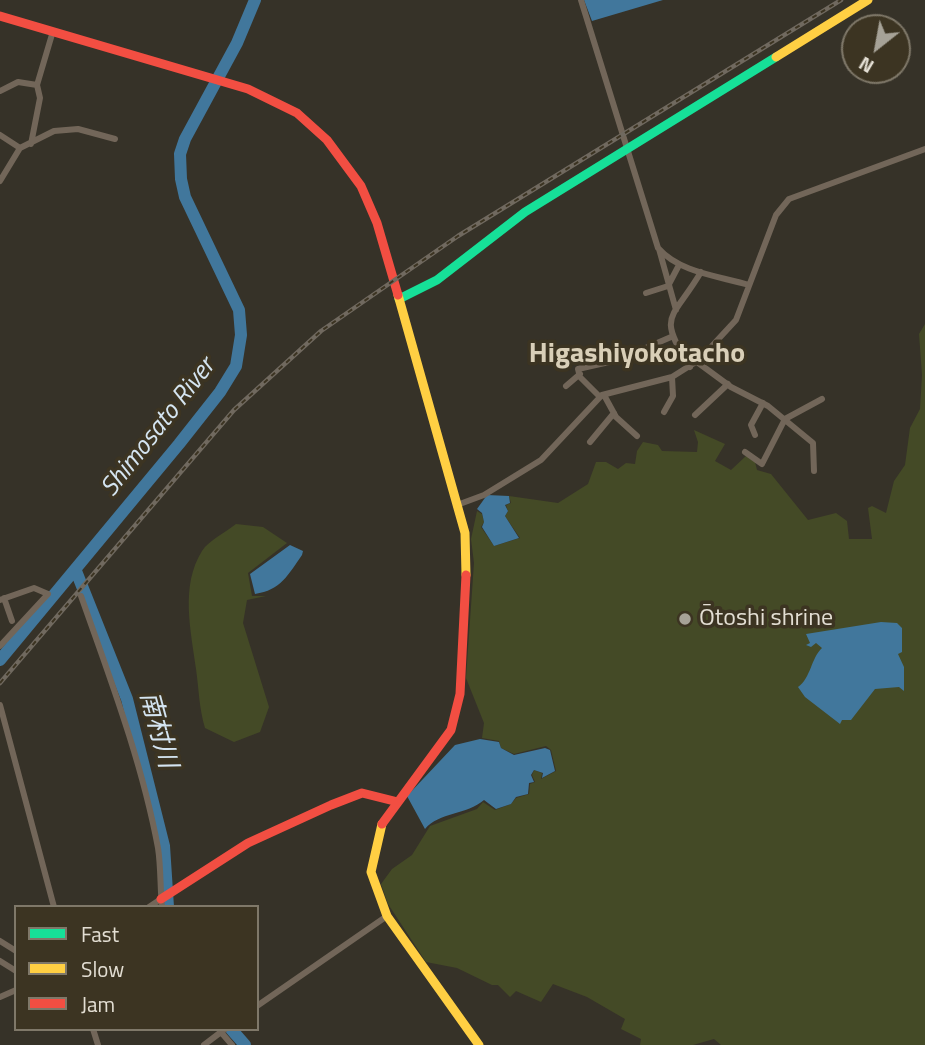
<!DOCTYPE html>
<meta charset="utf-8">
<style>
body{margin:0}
#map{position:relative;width:925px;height:1045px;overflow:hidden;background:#363228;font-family:"Titillium Web",sans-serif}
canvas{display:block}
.legend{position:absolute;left:14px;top:905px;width:245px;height:126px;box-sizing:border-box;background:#3c3422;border:2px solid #7f7869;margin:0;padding:9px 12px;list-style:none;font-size:21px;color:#e3ded3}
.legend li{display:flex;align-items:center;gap:14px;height:35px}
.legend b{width:35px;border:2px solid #7f7869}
.north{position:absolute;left:841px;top:14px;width:70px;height:70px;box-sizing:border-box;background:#3c3422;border:2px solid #7f7869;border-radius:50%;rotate:211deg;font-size:19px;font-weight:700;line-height:28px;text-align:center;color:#e3ded3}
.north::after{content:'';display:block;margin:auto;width:24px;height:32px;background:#a6a297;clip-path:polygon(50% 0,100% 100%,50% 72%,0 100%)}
</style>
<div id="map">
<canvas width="925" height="1045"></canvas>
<ul class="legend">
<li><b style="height:9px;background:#16e098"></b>Fast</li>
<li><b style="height:9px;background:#ffcf43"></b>Slow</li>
<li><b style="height:9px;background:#f24e42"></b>Jam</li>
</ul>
<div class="north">N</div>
</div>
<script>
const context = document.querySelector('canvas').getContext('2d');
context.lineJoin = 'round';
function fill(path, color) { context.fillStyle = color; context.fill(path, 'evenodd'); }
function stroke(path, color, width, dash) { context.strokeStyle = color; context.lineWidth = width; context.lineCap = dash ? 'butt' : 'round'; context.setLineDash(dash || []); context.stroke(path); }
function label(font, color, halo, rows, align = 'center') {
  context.font = font + ' "Titillium Web","Noto Sans JP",sans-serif'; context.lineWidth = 7; context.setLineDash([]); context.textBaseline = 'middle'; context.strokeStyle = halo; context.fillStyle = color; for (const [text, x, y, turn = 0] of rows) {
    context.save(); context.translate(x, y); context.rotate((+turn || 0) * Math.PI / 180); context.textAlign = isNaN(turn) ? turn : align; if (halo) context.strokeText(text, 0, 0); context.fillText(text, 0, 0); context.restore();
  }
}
const green = new Path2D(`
 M925 324V1045H721L714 1039 693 1045H640L641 1039 621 1029 625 1019 587 997 553 984 541 1002 516 991 510 997 498 985H492L457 968 426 962 388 904 381 884 392 869 412 855 430 826 477 809 483 802 495 810 511 804 516 798 529 794 530 784 535 782 532 775 534 770 542 773 541 779 556 771 551 750 546 746 514 754 501 748 499 741 482 738 484 723 466 678 474 563 471 539 477 511 482 514 484 522 481 527 494 546 520 538 505 516 508 511 506 505 511 503 509 496 558 503 588 484 596 462H606L618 469 626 463 635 464 637 451 643 442 658 445 662 451 697 452 698 442 694 430 725 444 715 461 731 470 746 456 755 462 757 470 771 474 808 520 836 513 847 521 849 539H872L868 508 872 506 886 513 894 481 905 465 910 428 920 409 922 375 919 334Z
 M236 524 263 527 287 543 248 573 252 596H266L247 600 243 623 269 707 260 732 234 742 205 728C199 708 199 690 196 669 191 631 180 586 202 551 208 541 226 532 236 524Z`);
const water = new Path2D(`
 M584 0H663L592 21Z
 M487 495 509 496 510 503 505 505 508 511 505 516 519 538 494 546 482 527 484 522 482 513 477 509Z
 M290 545 303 551 302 555C288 575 281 590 255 594L250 574Z
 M881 622 897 623 902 628V652L898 654 904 667V691L899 687 875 689 851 720H842L840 724 805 697 798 687C811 678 811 658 822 648L816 643 811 647 806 645 810 643 806 634Z
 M480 739 499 742 501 748 514 755 545 748 550 750 555 771 542 778 543 773 534 770 531 775 534 782 529 783 528 794 516 797 511 804 496 809 484 800C467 815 439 812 425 829L407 796 455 745Z`);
const river = new Path2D(`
 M76 571 127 699 164 846 168 907
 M0 660 179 444 220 392 236 366 241 335 239 310 185 197 181 179 180 154 185 139 237 43 255 0
 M231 1029 245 1045`);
const street = new Path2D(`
 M581 0 658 248C680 273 719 276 749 285
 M0 91 18 82 37 85
 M0 135 20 148
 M31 144 40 98 37 85 53 31
 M0 181 20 148 54 131 78 129 115 139
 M659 249 676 310
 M646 293 668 286 679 265
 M697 362 731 387 768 406 813 443 814 471
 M690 367C656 313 672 321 701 272
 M566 386 580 374
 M604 395 616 417 637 436
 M600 397 580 377 578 369 618 360 671 337
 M664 412 673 396 672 377
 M695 415 728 384
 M755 435 751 425 763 403
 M590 442 614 413
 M745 452 762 464 785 419 822 399
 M457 505 484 495 541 460 602 395 672 377 699 360 736 320 776 215 789 199 925 149
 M81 596C110 678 142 762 158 848 161 867 160 887 162 907
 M4 598 12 621
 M0 600 34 588 48 594 0 646
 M0 705 54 907
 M149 907 161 899
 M0 941 16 951
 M0 961 16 971
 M0 997 16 990
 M257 1006 387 916
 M93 1029 98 1045
 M220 1031 232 1045
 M204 1045 225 1029`);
const fast = new Path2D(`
 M399 299 437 280 525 212 776 57`);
const slow = new Path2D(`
 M776 57 868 0
 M398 295 465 533 466 575
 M382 824 371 872 387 916 479 1045`);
const jam = new Path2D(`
 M0 16 248 89 297 113 327 140 361 186 377 223 398 295
 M382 824 451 730 460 694 466 575
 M161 899 248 843 331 805 362 793 394 801`);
const rail = new Path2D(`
 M0 683 234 410 321 331 458 236 841 0`);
const markers = [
 [685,619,7,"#a6a297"]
];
const poiNames = [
 ["Ōtoshi shrine",699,619]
];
const waterNames = [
 ["Shimosato River",159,428,-52],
 ["南村川",157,730,75]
];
const quarterNames = [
 ["Higashiyokotacho",637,355]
];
fill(green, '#444a26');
fill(water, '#41779c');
stroke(river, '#41779c', 12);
stroke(street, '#726659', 6);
stroke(fast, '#16e098', 9);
stroke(slow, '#ffcf43', 9);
stroke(jam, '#f24e42', 9);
stroke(rail, '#70695f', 4.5);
stroke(rail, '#3c3422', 2, [5]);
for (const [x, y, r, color] of markers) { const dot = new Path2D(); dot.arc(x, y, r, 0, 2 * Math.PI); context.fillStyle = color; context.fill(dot); stroke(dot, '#3c3422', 2.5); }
label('24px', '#e3ded3', '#3c3422', poiNames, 'left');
label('italic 26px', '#d5e5f1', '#3c3422', waterNames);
label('bold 28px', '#d9cfb8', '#3c3422', quarterNames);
</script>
